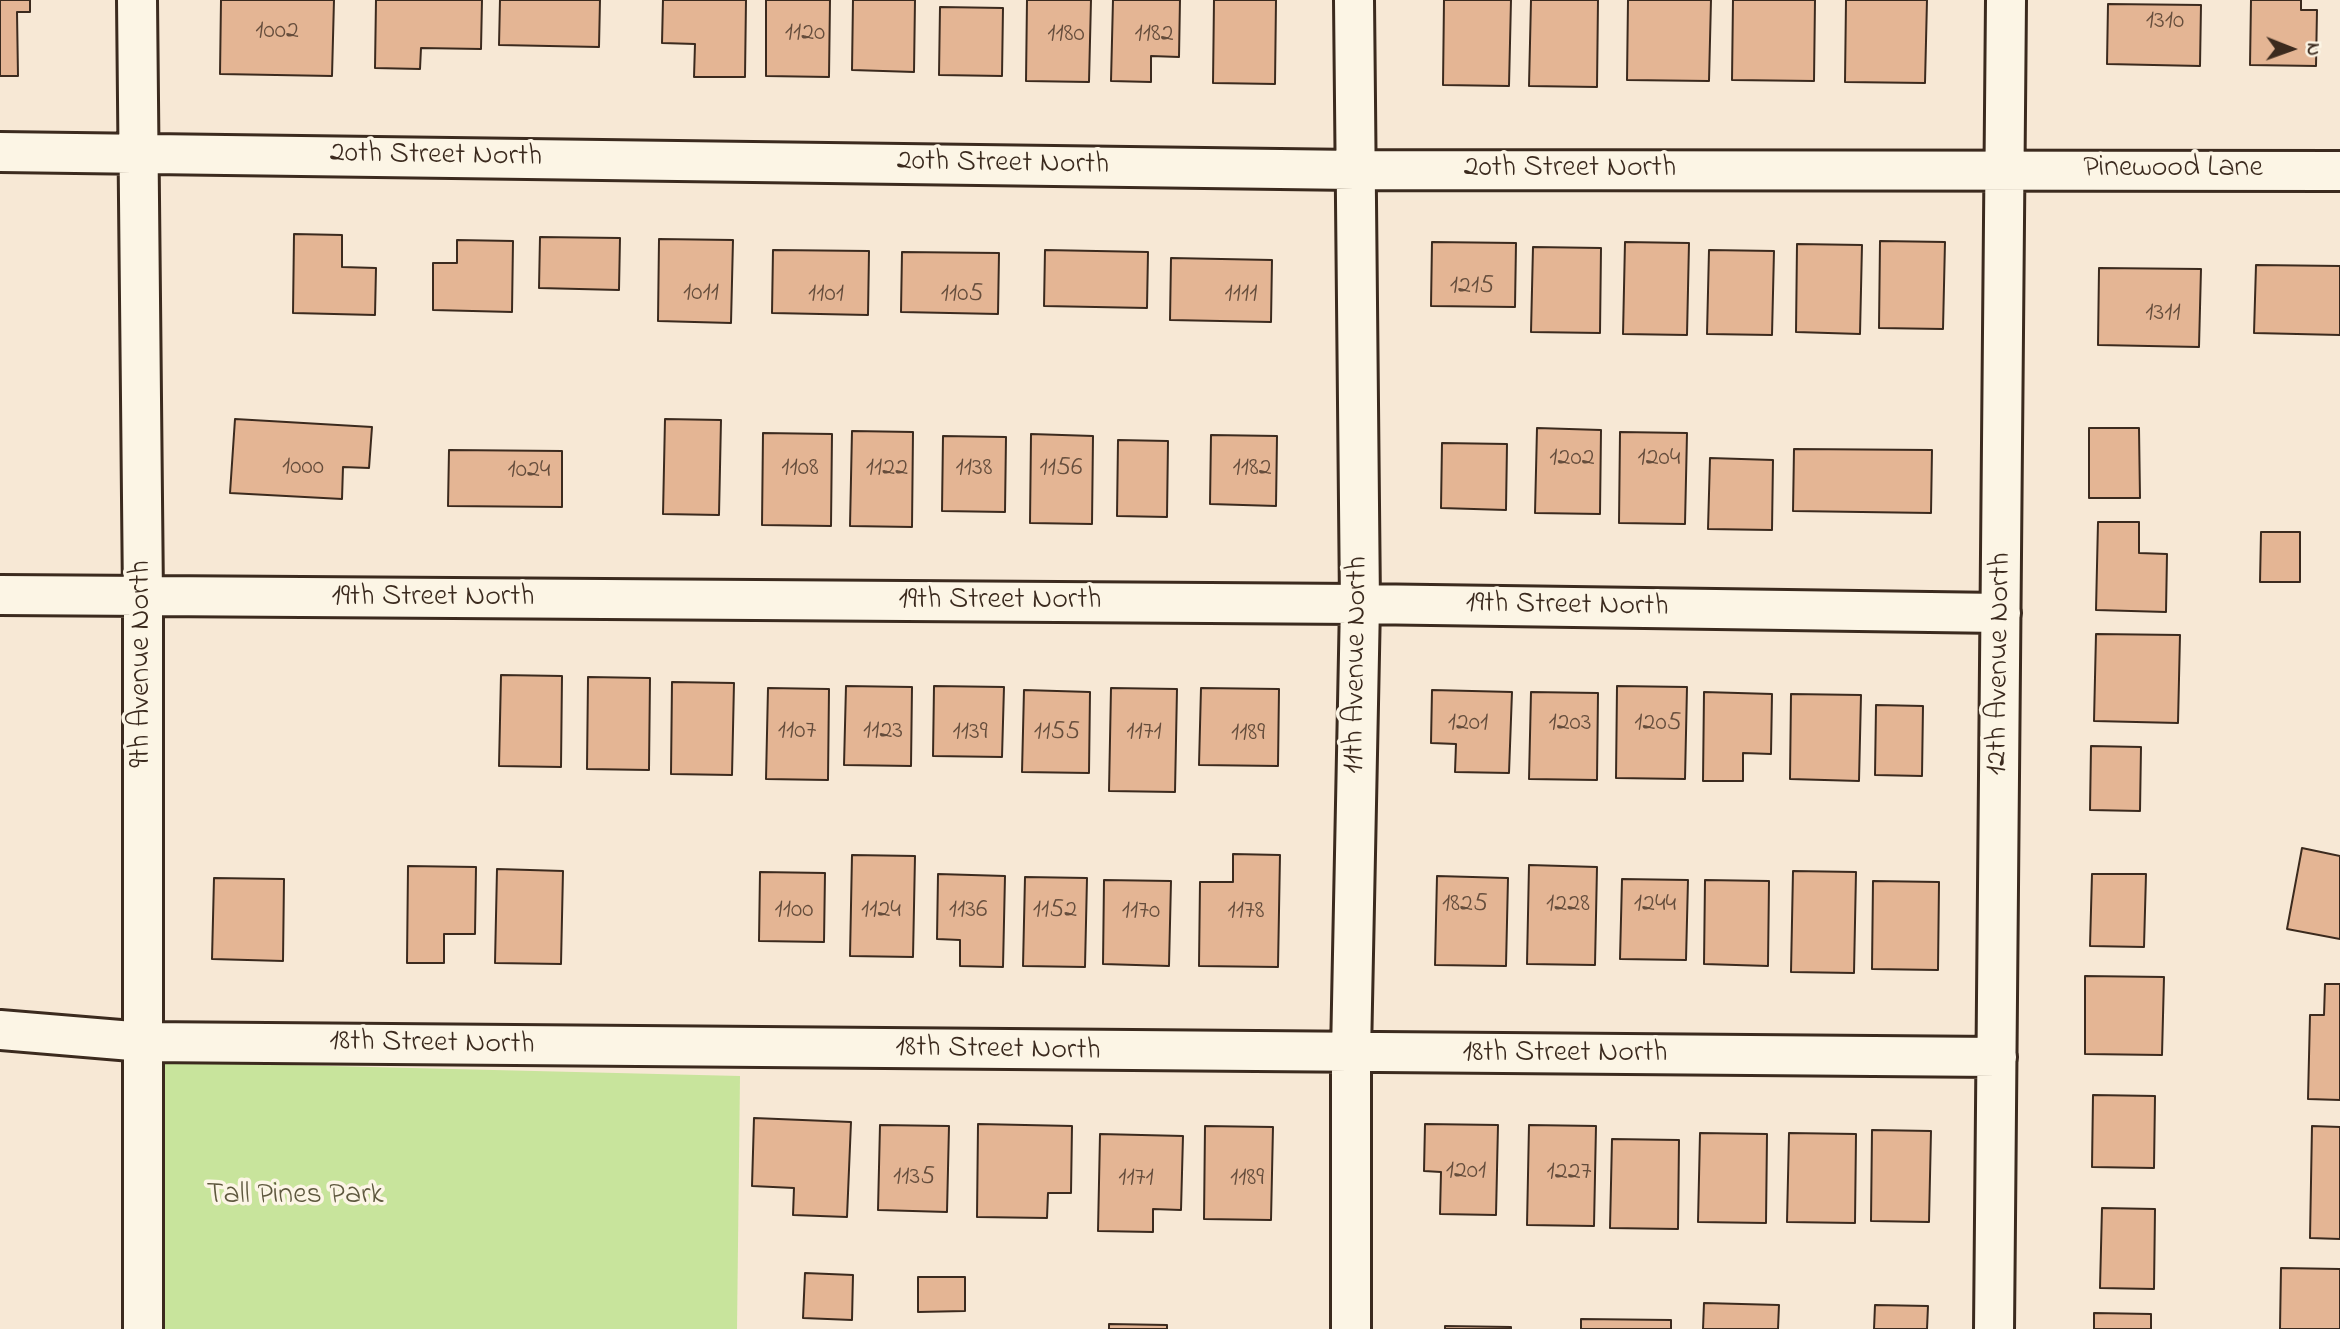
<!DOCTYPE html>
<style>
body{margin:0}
#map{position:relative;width:2340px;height:1329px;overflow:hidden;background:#f7e8d5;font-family:"Indie Flower",sans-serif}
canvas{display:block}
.north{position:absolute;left:2256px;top:14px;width:70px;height:70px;-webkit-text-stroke:5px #fcf5e5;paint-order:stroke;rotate:91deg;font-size:19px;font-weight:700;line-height:28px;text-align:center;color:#3b2a1e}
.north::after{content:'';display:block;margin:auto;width:24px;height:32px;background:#3b2a1e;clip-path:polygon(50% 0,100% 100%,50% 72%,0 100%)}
</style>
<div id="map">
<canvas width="2340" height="1329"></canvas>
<div class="north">N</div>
</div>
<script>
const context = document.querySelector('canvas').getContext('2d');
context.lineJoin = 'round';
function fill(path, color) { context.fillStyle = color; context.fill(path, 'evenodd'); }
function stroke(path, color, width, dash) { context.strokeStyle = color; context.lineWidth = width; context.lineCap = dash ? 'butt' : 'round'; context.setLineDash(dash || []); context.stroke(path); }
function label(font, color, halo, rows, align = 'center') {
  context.font = font + ' "Indie Flower",sans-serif'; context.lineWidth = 7; context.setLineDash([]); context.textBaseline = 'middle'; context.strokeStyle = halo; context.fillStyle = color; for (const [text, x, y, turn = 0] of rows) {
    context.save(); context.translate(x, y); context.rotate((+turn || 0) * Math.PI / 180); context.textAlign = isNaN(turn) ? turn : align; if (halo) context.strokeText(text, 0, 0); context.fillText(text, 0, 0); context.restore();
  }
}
const green = new Path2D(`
 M165 1062 740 1076 737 1329H160Z`);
const building = new Path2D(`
 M0 0H30V12H17L18 76H0Z
 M221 0H334L332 76 220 74Z
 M376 0H482L481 49 421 48 420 69 375 68Z
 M500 0H600L599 47 499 45Z
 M663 0H746L745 77H694L695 44 662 43Z
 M766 0H830L829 77 766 76Z
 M853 0H915L914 72 852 70Z
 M1027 0H1091L1089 82 1026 81Z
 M1113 0H1180L1179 57 1151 56V82L1111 81Z
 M1214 0H1276L1275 84 1213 83Z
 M1444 0H1511L1509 86 1443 85Z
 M1531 0H1598L1597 87 1529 86Z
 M1628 0H1711L1709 81 1627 80Z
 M1733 0H1815L1814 81 1732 80Z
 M1846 0H1927L1925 83 1845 82Z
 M2251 0H2301V10H2317L2316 66 2250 65Z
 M2108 4 2201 5 2200 66 2107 64Z
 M940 7 1003 8 1002 76 939 75Z
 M294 234 342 235V267L376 268 375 315 293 313Z
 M540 237 620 238 619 290 539 288Z
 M659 239 733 240 731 323 658 321Z
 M457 240 513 241 512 312 433 310V263H457Z
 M1880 241 1945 242 1943 329 1879 328Z
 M1432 242 1516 243 1515 307 1431 306Z
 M1625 242 1689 243 1687 335 1623 334Z
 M1797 244 1862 245 1860 334 1796 332Z
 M1533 247 1601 248 1600 333 1531 332Z
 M773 250 869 251 868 315 772 313Z
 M1045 250 1148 252 1147 308 1044 306Z
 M1709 250 1774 251 1772 335 1707 334Z
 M902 252 999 253 998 314 901 312Z
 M1171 258 1272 260 1271 322 1170 320Z
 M2256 265 2340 266V335L2254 333Z
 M2099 268 2201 269 2199 347 2098 345Z
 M235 419 372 427 369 468 343 467 342 499 230 493Z
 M665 419 721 420 719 515 663 514Z
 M1537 428 1601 430 1600 514 1535 513Z
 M2089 428H2139L2140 498H2089Z
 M852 431 913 432 912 527 850 526Z
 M1620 432 1687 433 1685 524 1619 523Z
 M763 433 832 434 831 526 762 525Z
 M1031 434 1093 436 1092 524 1030 523Z
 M1211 435 1277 436 1276 506 1210 504Z
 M943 436 1006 437 1005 512 942 511Z
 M1118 440 1168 441 1167 517 1117 516Z
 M1442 443 1507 444 1506 510 1441 508Z
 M1794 449 1932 450 1931 513 1793 511Z
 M449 450 562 451V507L448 506Z
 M1710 458 1773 460 1772 530 1708 529Z
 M2098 522H2139V553L2167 554 2166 612 2096 610Z
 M2261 532H2300V582H2260Z
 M2096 634 2180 635 2178 723 2094 721Z
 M501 675 562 676 561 767 499 766Z
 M588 677 650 678 649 770 587 769Z
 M672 682 734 683 732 775 671 774Z
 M846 686 912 687 911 766 844 765Z
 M934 686 1004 687 1002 757 933 756Z
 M1617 686 1687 687 1685 779 1616 778Z
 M768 688 829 689 828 780 766 779Z
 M1111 688 1177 689 1175 792 1109 791Z
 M1201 688 1279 689 1278 766 1199 765Z
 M1024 690 1090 692 1089 773 1022 772Z
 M1432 690 1512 692 1509 773 1455 772 1456 744 1431 743Z
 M1531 692 1598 693 1597 780 1529 779Z
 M1704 692 1772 694 1771 754 1743 753V781H1703Z
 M1791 694 1861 695 1859 781 1790 779Z
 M1876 705 1923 706 1922 776 1875 775Z
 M2091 746 2141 747 2140 811 2090 810Z
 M2302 848 2340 856V939L2287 929Z
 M1233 854 1280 855 1278 967 1199 966 1200 882H1233Z
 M852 855 915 856 913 957 850 956Z
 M1529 865 1597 867 1595 965 1527 964Z
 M408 866 476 867 475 934H444V963H407Z
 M497 869 563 871 561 964 495 963Z
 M1793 871 1856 872 1854 973 1791 972Z
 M760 872 825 873 824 942 759 941Z
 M938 874 1005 876 1003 967 960 966V940L937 939Z
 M2092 874H2146L2144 947 2090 946Z
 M1437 876 1508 878 1506 966 1435 965Z
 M1025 877 1087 878 1085 967 1023 966Z
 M214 878 284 879 283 961 212 959Z
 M1622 879 1688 880 1686 960 1620 959Z
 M1104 880 1171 881 1169 966 1103 964Z
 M1705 880 1769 881 1768 966 1704 964Z
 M1873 881 1939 882 1938 970 1872 969Z
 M2085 976 2164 977 2162 1055 2085 1054Z
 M2325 984H2340V1100L2308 1099 2310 1015H2324Z
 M2093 1095 2155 1096 2154 1168 2092 1167Z
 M754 1118 851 1122 847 1217 793 1215 794 1188 752 1186Z
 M978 1124 1072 1126 1071 1193H1048L1047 1218 977 1217Z
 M1425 1124 1498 1125 1496 1215 1440 1214 1441 1172 1424 1171Z
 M880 1125 949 1126 947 1212 878 1210Z
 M1529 1125 1596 1126 1594 1226 1527 1225Z
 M1205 1126 1273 1127 1271 1220 1204 1219Z
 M2312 1126 2340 1127V1239L2310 1238Z
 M1872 1130 1931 1131 1929 1222 1871 1221Z
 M1700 1133 1767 1134 1766 1223 1698 1222Z
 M1789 1133 1856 1134 1855 1223 1787 1222Z
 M1100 1134 1183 1136 1181 1210 1153 1209V1232L1098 1231Z
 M1612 1139 1679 1140 1678 1229 1610 1228Z
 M2102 1208 2155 1209 2154 1289 2100 1288Z
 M2281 1268 2340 1269V1329H2280Z
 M805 1273 853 1275 852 1320 803 1318Z
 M918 1277H965V1311L918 1312Z
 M1704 1303 1779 1305 1778 1329H1703Z
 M1875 1305 1928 1306 1927 1329H1874Z
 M2094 1313 2151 1314V1329H2094Z
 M1581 1319 1671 1320V1329H1581Z
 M1109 1324 1167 1325V1329H1109Z
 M1445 1326 1511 1327V1329H1445Z`);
const minor = new Path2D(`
 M137 0 143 597V1329
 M0 152 1355 170 2340 171
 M0 595 1360 604 2001 613
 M0 1030 144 1042 1997 1057
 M1351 1329V1054L1360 604 1354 0
 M1994 1329 2006 0`);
const numberNames = [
 ["1310",2165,23],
 ["1002",277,33],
 ["1120",805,35],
 ["1180",1066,36],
 ["1182",1154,36],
 ["1215",1472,288],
 ["1011",701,295],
 ["1101",826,296],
 ["1105",962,296],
 ["1111",1241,296],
 ["1311",2163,315],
 ["1202",1572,460],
 ["1204",1659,460],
 ["1000",303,469],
 ["1108",800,470],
 ["1122",887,470],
 ["1138",974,470],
 ["1156",1061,470],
 ["1182",1252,470],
 ["1024",529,472],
 ["1201",1468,725],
 ["1203",1570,725],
 ["1205",1658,725],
 ["1107",797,733],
 ["1123",883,733],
 ["1139",970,734],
 ["1155",1057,734],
 ["1171",1144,734],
 ["1189",1248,735],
 ["1825",1465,906],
 ["1228",1568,906],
 ["1244",1655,906],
 ["1100",794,912],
 ["1124",881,912],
 ["1136",968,912],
 ["1152",1055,912],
 ["1170",1141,913],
 ["1178",1246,913],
 ["1201",1466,1173],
 ["1227",1569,1174],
 ["1135",914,1179],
 ["1171",1136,1180],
 ["1189",1247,1180]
];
const streetNames = [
 ["20th Street North",436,157,1],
 ["20th Street North",1003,165,1],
 ["20th Street North",1570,170],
 ["Pinewood Lane",2173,170],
 ["19th Street North",433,599],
 ["19th Street North",1000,602],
 ["19th Street North",1567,607,1],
 ["9th Avenue North",143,664,-90],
 ["12th Avenue North",2001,664,-89],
 ["11th Avenue North",1358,665,-89],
 ["18th Street North",432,1045,1],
 ["18th Street North",998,1051,1],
 ["18th Street North",1565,1055]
];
const parkNames = [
 ["Tall Pines Park",295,1197]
];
fill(green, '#c8e49c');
fill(building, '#e4b594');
stroke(building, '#3b2a1e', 2);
stroke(minor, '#3b2a1e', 44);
stroke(minor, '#fcf5e5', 38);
label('26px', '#654d3c', null, numberNames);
label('30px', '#3b2a1e', '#fcf5e5', streetNames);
label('30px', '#5e583e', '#fcf5e5', parkNames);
</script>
